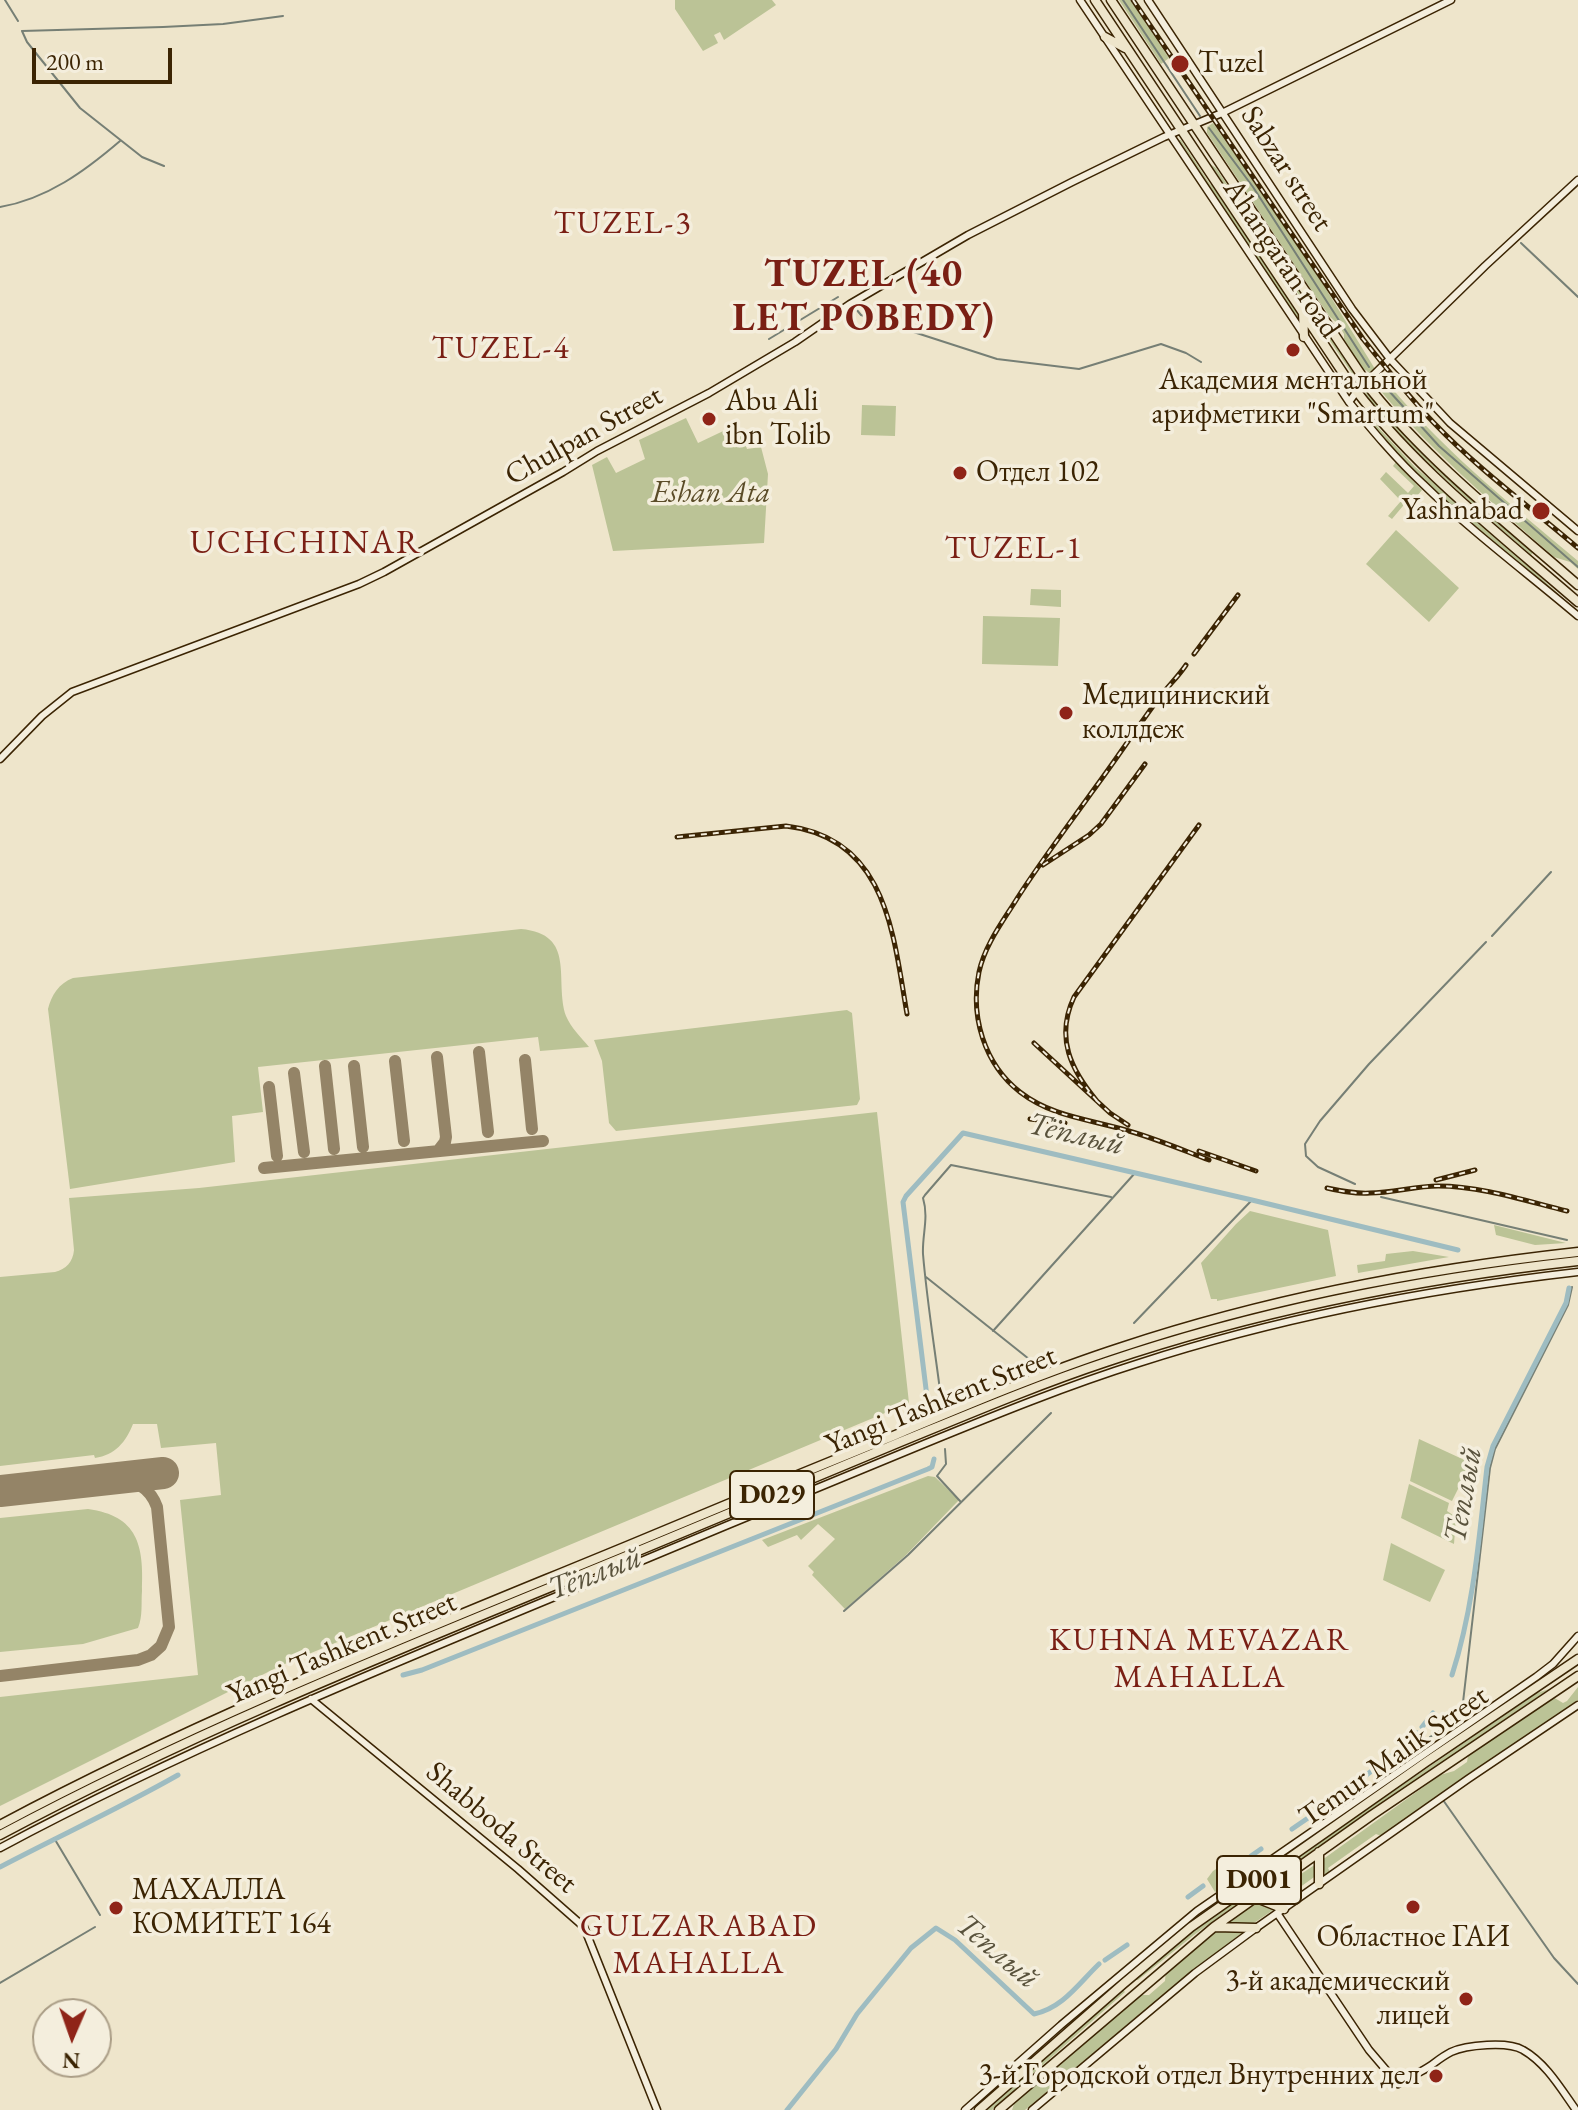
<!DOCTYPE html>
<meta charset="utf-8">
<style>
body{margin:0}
#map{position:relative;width:1578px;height:2110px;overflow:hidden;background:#eee5cb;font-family:"EB Garamond",serif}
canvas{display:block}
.north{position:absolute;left:32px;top:1998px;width:80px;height:80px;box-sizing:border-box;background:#f4eedd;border:2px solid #aa9d86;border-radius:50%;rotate:182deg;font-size:22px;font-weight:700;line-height:32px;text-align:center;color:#3b2403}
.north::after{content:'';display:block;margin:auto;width:28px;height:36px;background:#8f2418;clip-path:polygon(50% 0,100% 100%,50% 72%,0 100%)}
.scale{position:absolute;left:32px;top:48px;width:140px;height:36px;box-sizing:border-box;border:4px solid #3b2403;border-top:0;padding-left:10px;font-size:24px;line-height:28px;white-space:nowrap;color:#3b2403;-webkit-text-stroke:6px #f4eedd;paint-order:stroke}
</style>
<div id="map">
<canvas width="1578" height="2110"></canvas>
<div class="north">N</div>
<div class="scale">200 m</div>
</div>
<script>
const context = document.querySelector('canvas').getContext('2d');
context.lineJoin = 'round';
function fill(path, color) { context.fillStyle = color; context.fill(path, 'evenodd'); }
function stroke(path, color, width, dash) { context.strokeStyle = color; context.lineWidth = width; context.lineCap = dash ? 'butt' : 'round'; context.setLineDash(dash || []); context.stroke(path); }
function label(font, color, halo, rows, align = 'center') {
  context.font = font + ' "EB Garamond",serif'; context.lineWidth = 7; context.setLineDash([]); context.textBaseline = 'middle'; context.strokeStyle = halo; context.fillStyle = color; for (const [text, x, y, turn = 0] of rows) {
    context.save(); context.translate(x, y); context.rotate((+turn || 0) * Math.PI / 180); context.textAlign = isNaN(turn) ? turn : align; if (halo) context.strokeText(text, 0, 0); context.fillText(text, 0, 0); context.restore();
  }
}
const green = new Path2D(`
 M675 0H772L776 5 724 40 720 32 714 35 718 43 703 51 675 9Z
 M1119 0H1130L1169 58 1161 64Z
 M1213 123 1310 263 1375 369 1369 373 1366 370 1364 372 1344 342V334L1338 324 1330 317 1312 291 1207 133V127Z
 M1177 140H1181L1210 184 1217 188 1301 316 1300 326Z
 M1196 143 1210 164 1216 168 1358 379C1408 445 1470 499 1533 552L1531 555C1475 506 1417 457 1370 400Z
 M1378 371C1436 445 1507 501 1578 561V569L1570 562 1554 557C1489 500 1424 445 1369 377Z
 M862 405 896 406 895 436 861 435Z
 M686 418 698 443 738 424 747 449 761 447 768 474 764 543 613 551 592 465 607 457 616 473 645 459 639 440Z
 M1376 425 1415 467 1464 508H1453L1406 463 1374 427Z
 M1396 462 1422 490 1417 496 1413 494 1392 519 1388 516 1401 501 1380 479 1386 472 1408 493 1414 486 1393 466Z
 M1463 516 1470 517 1486 527 1578 612Z
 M1396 530 1459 588 1429 622 1366 564Z
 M1031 589 1061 590V607L1030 605Z
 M983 616 1060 618 1058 666 982 664Z
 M521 929C577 934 554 980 566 1016 571 1028 581 1037 589 1047L540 1051 538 1037 258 1067 263 1112 232 1116 235 1162 70 1189 48 1009C51 996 59 983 73 978Z
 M847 1010 852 1013 860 1099 857 1105 616 1131 609 1123 602 1061 594 1040Z
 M877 1112 909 1403 280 1666 0 1806V1697L198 1675 180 1500 221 1495 216 1443 161 1448 157 1424H133C126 1442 115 1455 95 1458L94 1455 0 1466V1277L55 1272C66 1269 73 1262 74 1250L69 1198 199 1188Z
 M1250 1211 1328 1230 1336 1276 1217 1301V1299H1211L1201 1263 1236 1224Z
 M1494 1225 1566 1243 1535 1245 1496 1235Z
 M1413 1251 1449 1257 1358 1273 1357 1265 1385 1261 1386 1254Z
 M1419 1439 1471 1463 1452 1501 1410 1481Z
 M928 1476 935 1477 959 1500 906 1555 845 1609 812 1575 814 1572 808 1566 835 1539 818 1524 801 1540 797 1535 768 1547 762 1540Z
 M1409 1484 1449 1503 1447 1511 1456 1517 1454 1544 1401 1518Z
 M88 1509C138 1516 144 1545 142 1591 141 1603 143 1616 138 1628L83 1644 0 1652V1518Z
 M1391 1543 1445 1570 1430 1602 1383 1580Z
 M1578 1687V1700L1381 1836 1376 1834 1328 1868 1330 1872 1325 1875 1322 1860 1440 1775 1454 1771 1467 1762 1468 1756 1553 1697 1563 1703 1567 1701Z
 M1549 1689 1263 1885 1194 1935 1138 1980H1135L1191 1933 1262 1881 1537 1693Z
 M1231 1859 1242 1873 1215 1892 1207 1879 1213 1871Z
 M1316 1864 1317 1875 1278 1903 1265 1898Z
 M1258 1902 1276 1908 1251 1925 1226 1924Z
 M1220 1929 1246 1930 1172 1987 1025 2110H1012L1015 2101 1137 1995H1149L1165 1981 1166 1969Z
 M1123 1990 1125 1992 992 2110H987Z`);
const stream = new Path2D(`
 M5 0 18 21
 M1123 0 1200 116
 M1209 128 1253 187 1369 367
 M164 166 142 157 80 108 27 42 22 31 163 27 223 24 283 16
 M0 207C47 199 85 171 120 141
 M1521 243 1578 297
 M856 309 861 315 997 359 1079 369 1161 344 1186 353 1201 362
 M769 339 838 297
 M1379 380 1439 446 1578 567
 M1492 936 1551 872
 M1355 1184 1318 1167 1306 1156 1305 1144 1320 1121 1369 1064 1486 942
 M1381 1197 1567 1240
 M926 1277 1034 1363
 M1134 1323 1252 1200
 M993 1331 1135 1173
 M941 1398C935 1350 927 1302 923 1254 922 1235 929 1218 923 1198L925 1195 951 1165 1111 1197
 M945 1449 946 1464 937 1476 960 1501
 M844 1611 908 1555 1051 1413
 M1447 1724 1462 1711 1490 1468 1495 1449 1568 1305 1572 1287
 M1430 1737 1442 1729
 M1408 1755 1425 1741
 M1443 1800 1554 1958 1578 1984
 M54 1838 100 1915
 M0 1983 95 1927`);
const canal = new Path2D(`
 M927 1397 903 1202 906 1196 963 1133 1252 1200 1458 1250
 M403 1675 422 1670 928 1469 932 1467 934 1459
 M1452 1675C1474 1607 1479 1537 1487 1467L1493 1446 1566 1303 1569 1288
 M1422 1727 1433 1713
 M1365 1776 1406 1745 1417 1733
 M1292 1829 1327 1805
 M1251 1856 1261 1849
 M0 1867C59 1836 120 1808 178 1775
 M1188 1897 1203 1886
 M1105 1960 1127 1945
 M787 2110 836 2049 857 2014 911 1948 936 1928 955 1940 1034 2014C1063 2008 1079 1983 1099 1964`);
const taxiway = new Path2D(`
 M479 1052 488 1132
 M437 1057 446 1137 445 1142 438 1151
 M525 1060 532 1129
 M395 1061 404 1141
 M325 1066 334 1149
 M354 1066 363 1147
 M294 1073 304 1152
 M269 1087 277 1156
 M264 1168 543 1141
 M0 1676 138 1660 151 1655 161 1646 169 1627 157 1507C150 1487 135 1480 114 1479`);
const runway = new Path2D(`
 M0 1491 163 1473`);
const secondary = new Path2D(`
 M1080 0 1349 402C1372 430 1396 459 1423 484 1471 531 1526 572 1578 616
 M1148 0 1352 309 1390 359 1450 423 1578 531
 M1349 402 1357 391 1485 266 1578 180
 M0 759 42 716 72 692 359 584 384 572 563 472 597 451 709 393 795 342 850 304 968 235 1072 182 1164 137 1222 113 1451 0
 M311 1699 518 1869 584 1927 657 2110
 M0 1848C202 1740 415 1655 627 1567 726 1526 825 1484 924 1444 995 1415 1066 1386 1139 1363 1281 1317 1429 1289 1578 1272
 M1277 1913 1369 2050 1398 2084C1408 2077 1420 2073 1430 2066 1437 2061 1443 2056 1451 2052 1466 2045 1508 2041 1523 2050 1546 2063 1561 2089 1576 2110
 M965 2110 1061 2025 1197 1911 1536 1677 1553 1664 1578 1636
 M1032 2110 1195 1973 1256 1928 1468 1779 1578 1705`);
const highway = new Path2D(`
 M1095 0 1345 376C1409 464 1496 531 1578 602
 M1111 0 1372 391C1431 464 1507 523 1578 585
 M1105 37 1125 48
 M1303 312 1304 337
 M1451 510 1477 514
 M0 1825C202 1717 416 1633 627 1546 716 1509 804 1472 893 1436 969 1404 1045 1372 1122 1347 1270 1298 1423 1269 1578 1252
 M0 1835C200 1728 410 1645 619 1559 710 1521 802 1483 893 1445 964 1416 1034 1386 1106 1362 1260 1310 1417 1279 1578 1261
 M1319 1884V1852
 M1254 1897 1284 1909
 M1215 1927 1256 1928
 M979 2110 1123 1984 1191 1927 1426 1762 1578 1659
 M999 2110 1214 1927 1372 1815 1578 1676`);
const rail = new Path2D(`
 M1133 0 1363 339C1386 368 1409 397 1434 423 1478 469 1530 507 1578 548
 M1194 654 1238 595
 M1186 665C1178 677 1168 686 1159 698 1136 729 1115 761 1092 792 1067 827 1042 860 1018 897 1004 920 985 944 979 972 970 1016 984 1064 1020 1092 1051 1116 1087 1119 1122 1129 1152 1137 1180 1149 1209 1160
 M677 837 786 826C887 838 893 933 907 1014
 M1043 865 1089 835 1101 824 1145 764
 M1034 1043 1110 1113 1128 1125
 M1097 1101C1071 1070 1055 1038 1074 997L1199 825
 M1030 1119 1065 1123
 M1199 1151 1256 1171
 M1436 1180 1475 1170
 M1327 1188C1341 1191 1355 1194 1370 1193 1393 1193 1415 1186 1438 1186 1481 1186 1526 1201 1567 1211`);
const markers = [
 [1180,64,10,"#8f2418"],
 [1293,350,8,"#8f2418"],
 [709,419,8,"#8f2418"],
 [960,473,8,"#8f2418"],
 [1541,511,10,"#8f2418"],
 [1066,713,8,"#8f2418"],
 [1413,1907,8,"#8f2418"],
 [116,1908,8,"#8f2418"],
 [1466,1999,8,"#8f2418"],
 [1436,2076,8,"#8f2418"]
];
const shields = [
 [772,1495,84],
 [1259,1880,84]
];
const shieldNames = [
 ["D029",772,1495],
 ["D001",1259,1880]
];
const poiNames = [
 ["Tuzel",1198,64],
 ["Академия ментальной",1293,381,"center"],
 ["арифметики \"Smartum\"",1293,415,"center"],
 ["Abu Ali",725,402],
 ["ibn Tolib",725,436],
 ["Отдел 102",976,473],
 ["Yashnabad",1523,511,"right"],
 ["Медициниский",1082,696],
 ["коллдеж",1082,730],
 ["МАХАЛЛА",132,1891],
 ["КОМИТЕТ 164",132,1925],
 ["Областное ГАИ",1413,1938,"center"],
 ["3-й академический",1450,1982,"right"],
 ["лицей",1450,2016,"right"],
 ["3-й Городской отдел Внутренних дел",1420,2076,"right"]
];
const streetNames = [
 ["Sabzar street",1286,169,57],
 ["Ahangaran road",1281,259,56],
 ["Chulpan Street",584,436,-29],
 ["Yangi Tashkent Street",941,1401,-22],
 ["Yangi Tashkent Street",342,1649,-23],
 ["Temur Malik Street",1394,1757,-35],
 ["Shabboda Street",501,1828,40]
];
const parkNames = [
 ["Eshan Аta",711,494]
];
const neighbourhoodNames = [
 ["TUZEL-3",623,224],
 ["TUZEL-4",501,349],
 ["TUZEL-1",1014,549],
 ["KUHNA MEVAZAR",1200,1641],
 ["MAHALLA",1200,1678],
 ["GULZARABAD",699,1927],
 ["MAHALLA",699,1964]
];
const waterNames = [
 ["Тёплый",1076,1135,13],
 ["Теплый",1464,1495,-80],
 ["Тёплый",595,1574,-21],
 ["Теплый",997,1952,40]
];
const quarterNames = [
 ["UCHCHINAR",306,544]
];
const districtNames = [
 ["TUZEL (40",864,276],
 ["LET POBEDY)",864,320]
];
fill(green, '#bbc396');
stroke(stream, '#767f75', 2);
stroke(canal, '#9ebcc1', 5);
stroke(taxiway, '#948467', 12);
stroke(runway, '#948467', 32);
stroke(secondary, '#3b2403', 9);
stroke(highway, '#3b2403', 11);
stroke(secondary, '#f4eedd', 6);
stroke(highway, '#eee5cb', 8);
stroke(rail, '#3b2403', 5);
stroke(rail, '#f4eedd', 2, [6]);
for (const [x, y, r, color] of markers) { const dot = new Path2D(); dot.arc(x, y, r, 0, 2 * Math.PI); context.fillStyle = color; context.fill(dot); stroke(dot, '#f4eedd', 3); }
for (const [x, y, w] of shields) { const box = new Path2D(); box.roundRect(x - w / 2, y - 24, w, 48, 6); context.fillStyle = '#f4eedd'; context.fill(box); stroke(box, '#3b2403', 2); }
label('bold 28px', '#3b2403', null, shieldNames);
label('30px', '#3b2403', '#f4eedd', poiNames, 'left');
label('30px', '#3b2403', '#f4eedd', streetNames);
label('italic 30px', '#5b4c28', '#f4eedd', parkNames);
context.letterSpacing = '2px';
label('32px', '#7a1f14', '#f4eedd', neighbourhoodNames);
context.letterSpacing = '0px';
label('italic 32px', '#59523c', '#f4eedd', waterNames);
context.letterSpacing = '2px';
label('34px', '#7a1f14', '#f4eedd', quarterNames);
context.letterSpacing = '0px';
context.letterSpacing = '2px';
label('bold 38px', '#7a1f14', '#f4eedd', districtNames);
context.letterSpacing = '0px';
</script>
